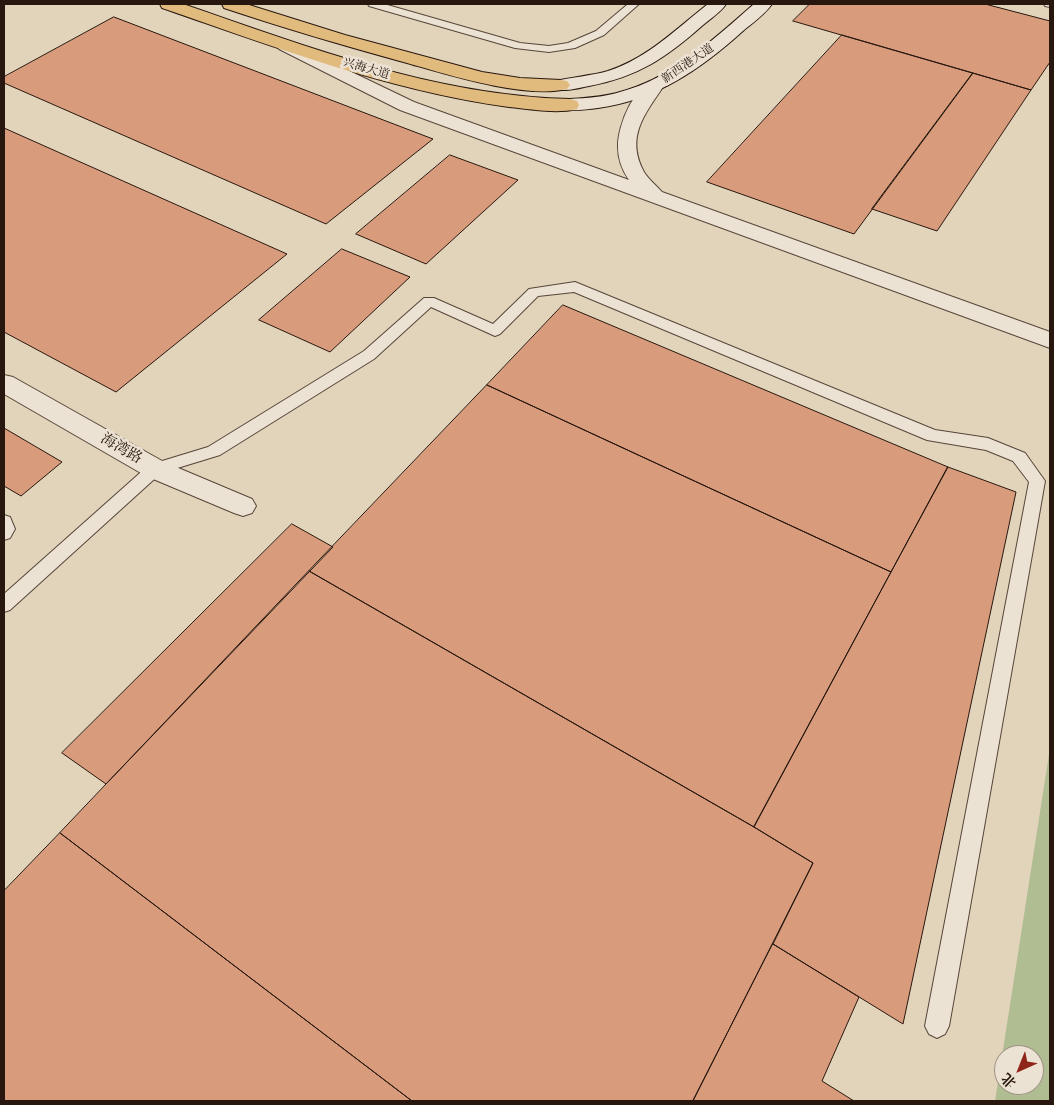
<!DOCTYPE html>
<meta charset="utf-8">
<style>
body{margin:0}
#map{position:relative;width:1054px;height:1105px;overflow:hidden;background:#e2d3bb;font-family:Alegreya,"Noto Serif SC",serif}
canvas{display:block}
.frame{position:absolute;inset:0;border:5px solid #28170e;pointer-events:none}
.north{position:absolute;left:994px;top:1045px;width:50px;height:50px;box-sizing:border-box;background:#ece2d3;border:1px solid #9e9184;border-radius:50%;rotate:224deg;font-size:14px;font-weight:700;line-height:20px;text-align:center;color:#28170e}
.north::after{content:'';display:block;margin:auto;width:18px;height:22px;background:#8f2418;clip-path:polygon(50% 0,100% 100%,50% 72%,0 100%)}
</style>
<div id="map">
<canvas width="1054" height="1105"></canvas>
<div class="frame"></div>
<div class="north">北</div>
</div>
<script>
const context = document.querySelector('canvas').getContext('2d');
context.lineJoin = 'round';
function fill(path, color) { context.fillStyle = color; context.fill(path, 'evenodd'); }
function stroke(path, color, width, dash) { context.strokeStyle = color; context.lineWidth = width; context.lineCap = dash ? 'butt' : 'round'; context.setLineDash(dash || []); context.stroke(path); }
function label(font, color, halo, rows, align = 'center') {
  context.font = font + ' Alegreya,"Noto Serif SC",serif'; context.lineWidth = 5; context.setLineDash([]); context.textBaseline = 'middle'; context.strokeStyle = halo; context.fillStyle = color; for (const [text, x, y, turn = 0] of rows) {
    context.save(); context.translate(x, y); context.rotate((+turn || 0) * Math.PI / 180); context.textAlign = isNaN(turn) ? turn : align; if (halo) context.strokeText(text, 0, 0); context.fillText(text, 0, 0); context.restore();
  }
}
const green = new Path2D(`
 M1050 748V1101H995ZM1004 1055H1034V1085H1004Z`);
const building = new Path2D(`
 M810 4H985L1050 21V62L1031 90 793 21Z
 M114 17 433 139 326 224 4 83V77Z
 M842 35 973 73 854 234 707 182Z
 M973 73 1031 90 937 231 872 209Z
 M4 128 287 254 116 392 4 332Z
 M450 155 518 180 426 264 356 234Z
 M342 249 410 277 330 352 259 320Z
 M563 305 948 467 891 572 487 385Z
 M487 385 891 572 754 827 309 571Z
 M4 428 62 462 21 496 4 486Z
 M948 467 1016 492 903 1024 773 944 813 863 754 827Z
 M292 524 333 547 106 784 62 753Z
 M309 571 754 827 813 863 693 1101H412L60 833Z
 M60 833 412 1101H4V891Z
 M773 944 859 997 822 1081 854 1101H693Z`);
const lane = new Path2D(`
 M368 4H384L520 43 549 46 568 43 596 31 628 4H639L604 35 575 48 549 52 515 48 369 6Z
 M1044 4H1050V7L1045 6Z
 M575 282 935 430 988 438 1025 453 1045 481 949 1026 945 1034 937 1038 929 1034 925 1026 1029 482 1013 461 986 450 927 440 574 292 538 296 500 334 495 336 431 307 374 359 220 455 161 473 10 610 4 612V594L149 465 208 447 364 351 424 298H434L493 324 529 289Z
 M4 515 10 517 15 529 10 538 4 540Z`);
const street = new Path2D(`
 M285 40 414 102 629 180C622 170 618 159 618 147 617 127 636 77 660 83L663 87C645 114 625 137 644 172 648 179 656 185 662 192L1050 332V348L400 110 279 49 276 45 279 41Z
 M4 375 13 377 164 462 252 499 256 506 252 513 243 516 234 513 146 476 4 394Z`);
const secondary = new Path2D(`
 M708 4H726C721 12 711 18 703 25 667 57 638 77 589 86 578 88 566 92 555 89L552 85 555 81C572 77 591 76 608 71 648 58 676 29 708 4Z
 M754 4H772C765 14 754 22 744 30 701 69 656 100 598 108 586 109 574 112 563 109L561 105 563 101 570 99C587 98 604 97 620 92 673 78 714 39 754 4Z`);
const primary = new Path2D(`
 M160 4H183C308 47 436 96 570 99L577 101 579 105 577 109C556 114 530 109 509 107 390 91 275 47 162 8Z
 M222 4H246L345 35 482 72 520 78 561 80 567 81 570 85 567 89C525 99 449 75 407 63 345 46 284 28 224 8Z`);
const farStreetnames = [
 ["新西港大道",688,64,-34],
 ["兴海大道",366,69,16]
];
const streetNames = [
 ["海湾路",121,449,30]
];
fill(green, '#b0bd92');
fill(building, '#d89c7c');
stroke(building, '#28170e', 1);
stroke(lane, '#564639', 2);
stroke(street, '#564639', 2);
stroke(secondary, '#28170e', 2);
stroke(primary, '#28170e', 2);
fill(lane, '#ece2d3');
fill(street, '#ece2d3');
fill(secondary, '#ece2d3');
fill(primary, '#e1ba7e');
label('12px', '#28170e', '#ece2d3', farStreetnames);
label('15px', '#28170e', '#ece2d3', streetNames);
</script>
